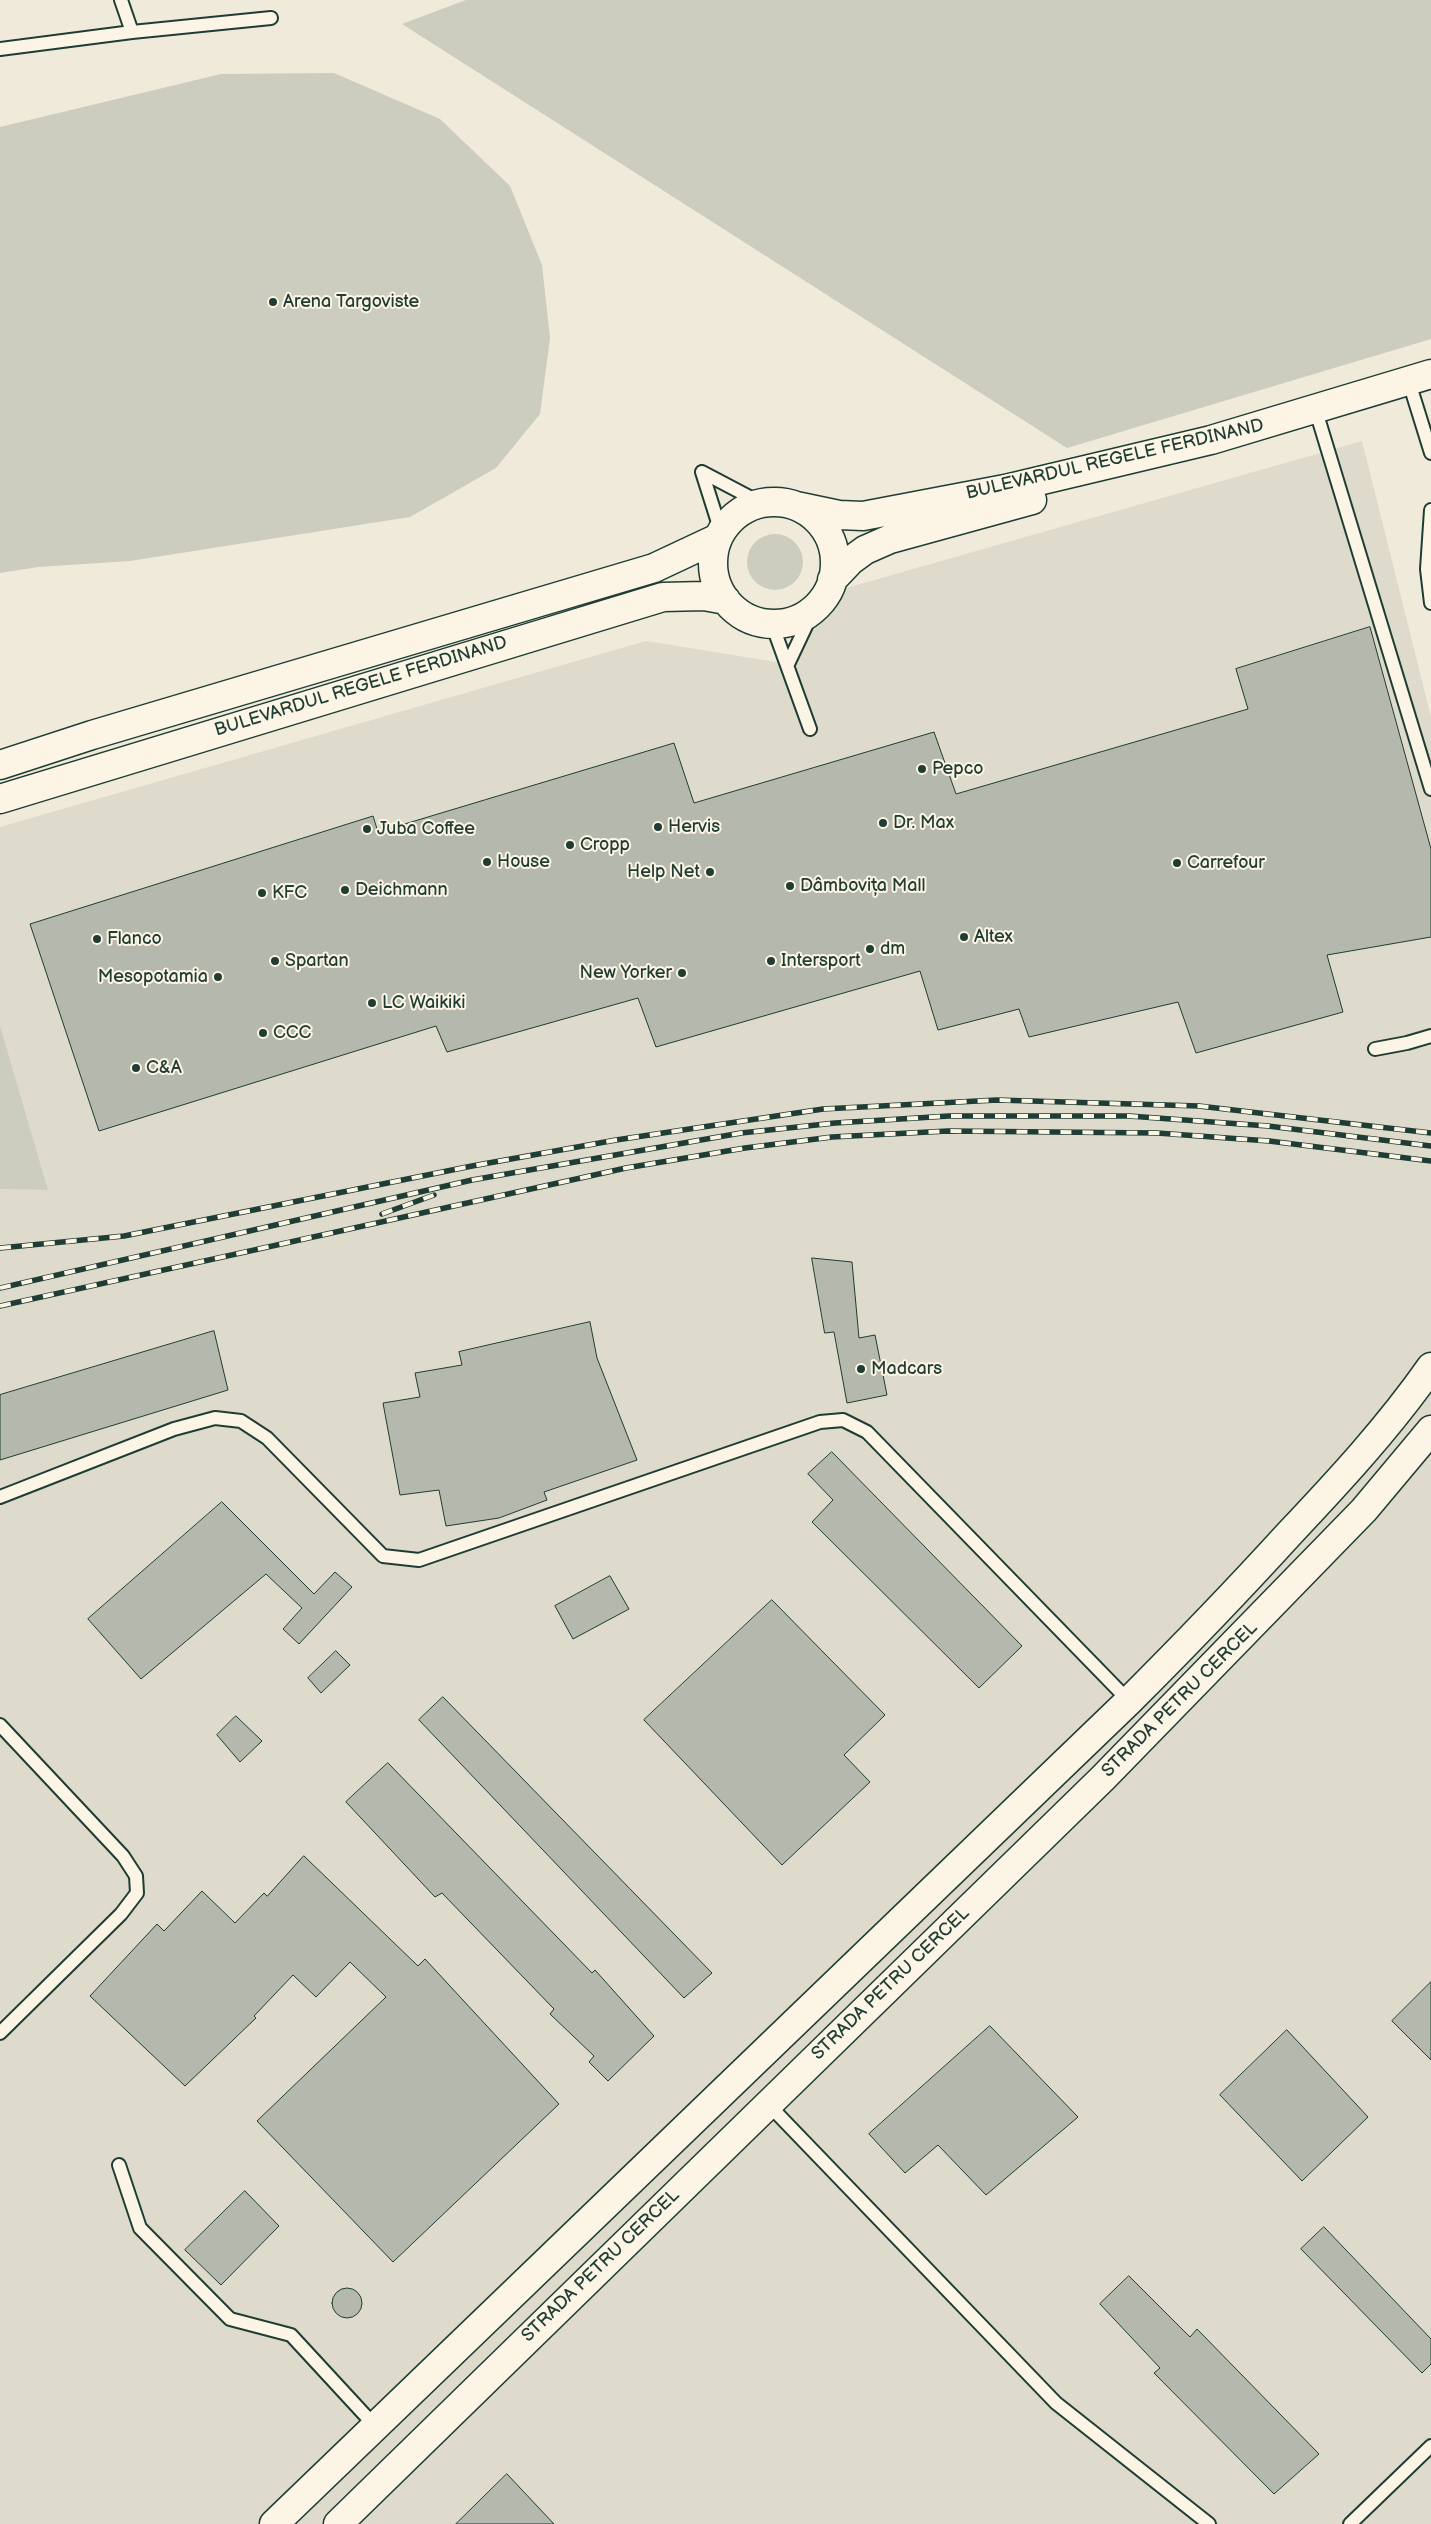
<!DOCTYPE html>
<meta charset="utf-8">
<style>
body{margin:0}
canvas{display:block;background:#efeada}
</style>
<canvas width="1431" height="2524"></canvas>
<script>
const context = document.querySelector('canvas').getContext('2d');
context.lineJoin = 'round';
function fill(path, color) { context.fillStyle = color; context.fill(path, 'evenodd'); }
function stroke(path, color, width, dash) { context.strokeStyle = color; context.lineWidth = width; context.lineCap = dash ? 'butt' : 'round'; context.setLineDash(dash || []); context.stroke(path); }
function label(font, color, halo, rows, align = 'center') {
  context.font = font + ' "Balsamiq Sans",sans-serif'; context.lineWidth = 4; context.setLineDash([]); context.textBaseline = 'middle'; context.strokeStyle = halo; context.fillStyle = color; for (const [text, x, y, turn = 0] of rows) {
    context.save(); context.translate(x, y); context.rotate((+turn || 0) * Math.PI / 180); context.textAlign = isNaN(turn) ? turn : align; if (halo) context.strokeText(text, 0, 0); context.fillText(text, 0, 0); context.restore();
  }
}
const built = new Path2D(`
 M1362 441 1431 717V2524H0V1189L48 1190 0 1025V827L646 641 788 664 843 589Z`);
const green = new Path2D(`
 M466 0H1431V339L1067 448 402 24Z
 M334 73 440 119 510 186 542 265 550 338 540 414 496 468 410 517 130 561 38 567 0 573V127L221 74Z
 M747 562a28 28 0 1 1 56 0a28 28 0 1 1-56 0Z
 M0 1025 48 1190 0 1189Z`);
const building = new Path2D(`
 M1370 627 1431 849V937L1327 955 1343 1012 1196 1053 1178 1002 1029 1037 1019 1009 938 1030 920 971 656 1047 638 998 447 1052 436 1026 99 1131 30 924 373 816 378 832 674 743 694 803 934 732 956 794 1248 709 1236 669Z
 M812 1258 852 1262 859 1338 875 1335 887 1395 847 1403 834 1332 825 1333Z
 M590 1322 597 1358 637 1460 544 1492 547 1500 499 1518 446 1526 439 1490 400 1495 383 1403 420 1397 415 1373 462 1365 459 1352Z
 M214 1331 228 1390 0 1460V1395Z
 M832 1452 1022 1646 979 1688 812 1522 833 1500 808 1474Z
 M222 1502 314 1594 335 1572 352 1587 299 1644 283 1629 302 1608 266 1574 141 1679 88 1619Z
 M610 1576 629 1609 573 1639 555 1606Z
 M772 1600 885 1715 844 1755 870 1782 782 1865 644 1720Z
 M336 1651 350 1665 321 1693 308 1678Z
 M443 1697 712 1973 684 1998 419 1720Z
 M236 1716 262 1741 240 1762 217 1735Z
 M388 1763 592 1973 595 1970 654 2036 608 2081 589 2062 594 2056 550 2014 554 2009 442 1893 435 1897 346 1802Z
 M304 1856 418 1966 425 1959 559 2104 393 2262 257 2121 386 1997 350 1962 316 1997 293 1975 254 2016 256 2018 185 2086 90 1996 157 1924 164 1931 202 1891 235 1923 264 1893 267 1896Z
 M1431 1982V2060L1392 2021Z
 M990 2026 1078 2117 986 2195 938 2145 905 2173 869 2134Z
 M1287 2030 1368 2117 1302 2181 1220 2095Z
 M245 2191 279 2226 221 2285 185 2250Z
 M1324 2227 1431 2339V2364L1422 2373 1301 2249Z
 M1129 2276 1190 2337 1197 2329 1319 2454 1274 2494 1154 2373 1160 2368 1100 2304Z
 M332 2303a15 15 0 1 1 30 0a15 15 0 1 1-30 0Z
 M507 2474 554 2524H456Z`);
const service = new Path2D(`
 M121 0 132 32
 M0 49 132 32 271 18
 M1413 395 1431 453
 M1319 421 1431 789
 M702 472 761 503
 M702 472 721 532
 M1431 510 1427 569 1431 603
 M772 624 810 729
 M788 664 815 607
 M1375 1049 1407 1043 1431 1036
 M0 1497 174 1429 215 1418 241 1421 267 1438 383 1556 419 1560 820 1422 843 1420 867 1432 1129 1701
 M0 1725 123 1856 136 1876 137 1893 121 1914 0 2033
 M768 2104 1056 2403 1209 2524
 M119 2165 140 2228 230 2319 291 2335 375 2426
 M1350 2524 1431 2446`);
const secondary = new Path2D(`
 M713 563a61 61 0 1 1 122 0a61 61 0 1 1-122 0Z
 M796 506 839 515 863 516 1005 489 1211 440 1431 374
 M832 580 850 561 865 550 890 539 1032 500
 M0 765 92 735 654 568 718 538
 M0 799 663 597 704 596 726 600`);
const primary = new Path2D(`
 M274 2524 1129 1701C1184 1646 1237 1591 1289 1534 1339 1481 1389 1427 1431 1367
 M338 2524 1103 1778 1364 1510 1431 1430`);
const rail = new Path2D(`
 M382 1214 434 1195
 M0 1248 124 1236 472 1166 616 1140 823 1109 997 1100 1199 1106 1431 1133
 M0 1288 472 1180 741 1133 835 1123 949 1116H1129L1268 1126 1431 1146
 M0 1306 626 1168 745 1148 832 1137 948 1131 1157 1133 1269 1141 1431 1161`);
const markers = [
 [273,302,5,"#1f3d34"],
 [922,769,5,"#1f3d34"],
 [883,823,5,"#1f3d34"],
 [658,827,5,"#1f3d34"],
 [367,829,5,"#1f3d34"],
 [570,845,5,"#1f3d34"],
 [487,862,5,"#1f3d34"],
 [1177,863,5,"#1f3d34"],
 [710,872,5,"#1f3d34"],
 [790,886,5,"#1f3d34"],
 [345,890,5,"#1f3d34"],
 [262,893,5,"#1f3d34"],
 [964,937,5,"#1f3d34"],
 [97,939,5,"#1f3d34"],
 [870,949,5,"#1f3d34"],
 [275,961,5,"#1f3d34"],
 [771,961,5,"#1f3d34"],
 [682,973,5,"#1f3d34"],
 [218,977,5,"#1f3d34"],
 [372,1003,5,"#1f3d34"],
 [263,1033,5,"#1f3d34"],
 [136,1068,5,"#1f3d34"],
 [861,1369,5,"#1f3d34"]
];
const poiNames = [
 ["Arena Targoviste",283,302],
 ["Pepco",932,769],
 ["Dr. Max",893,823],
 ["Hervis",668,827],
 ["Juba Coffee",377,829],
 ["Cropp",580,845],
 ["House",497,862],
 ["Carrefour",1187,863],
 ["Help Net",700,872,"right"],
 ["Dâmbovița Mall",800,886],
 ["Deichmann",355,890],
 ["KFC",272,893],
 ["Altex",974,937],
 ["Flanco",107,939],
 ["dm",880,949],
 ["Spartan",285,961],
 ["Intersport",781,961],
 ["New Yorker",672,973,"right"],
 ["Mesopotamia",208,977,"right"],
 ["LC Waikiki",382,1003],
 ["CCC",273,1033],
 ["C&A",146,1068],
 ["Madcars",871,1369]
];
const streetNames = [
 ["BULEVARDUL REGELE FERDINAND",1115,460,-13],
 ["BULEVARDUL REGELE FERDINAND",361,687,-17],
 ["STRADA PETRU CERCEL",1180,1700,-45],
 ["STRADA PETRU CERCEL",891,1984,-44],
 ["STRADA PETRU CERCEL",601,2266,-44]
];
fill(built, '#dedbcc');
fill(green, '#cccdbf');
fill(building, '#b5b9ad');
stroke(building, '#1f3d34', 1);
stroke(service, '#1f3d34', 16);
stroke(secondary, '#1f3d34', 31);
stroke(primary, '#1f3d34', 31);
stroke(service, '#fcf5e5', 12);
stroke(secondary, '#fcf5e5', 28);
stroke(primary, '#fcf5e5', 28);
stroke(rail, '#1f3d34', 5.5);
stroke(rail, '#fcf5e5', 4, [11]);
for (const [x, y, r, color] of markers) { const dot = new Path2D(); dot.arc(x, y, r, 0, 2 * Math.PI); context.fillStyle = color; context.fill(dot); stroke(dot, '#fcf5e5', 2); }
label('18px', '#1f3d34', '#fcf5e5', poiNames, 'left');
label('18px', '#1f3d34', '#fcf5e5', streetNames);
</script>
